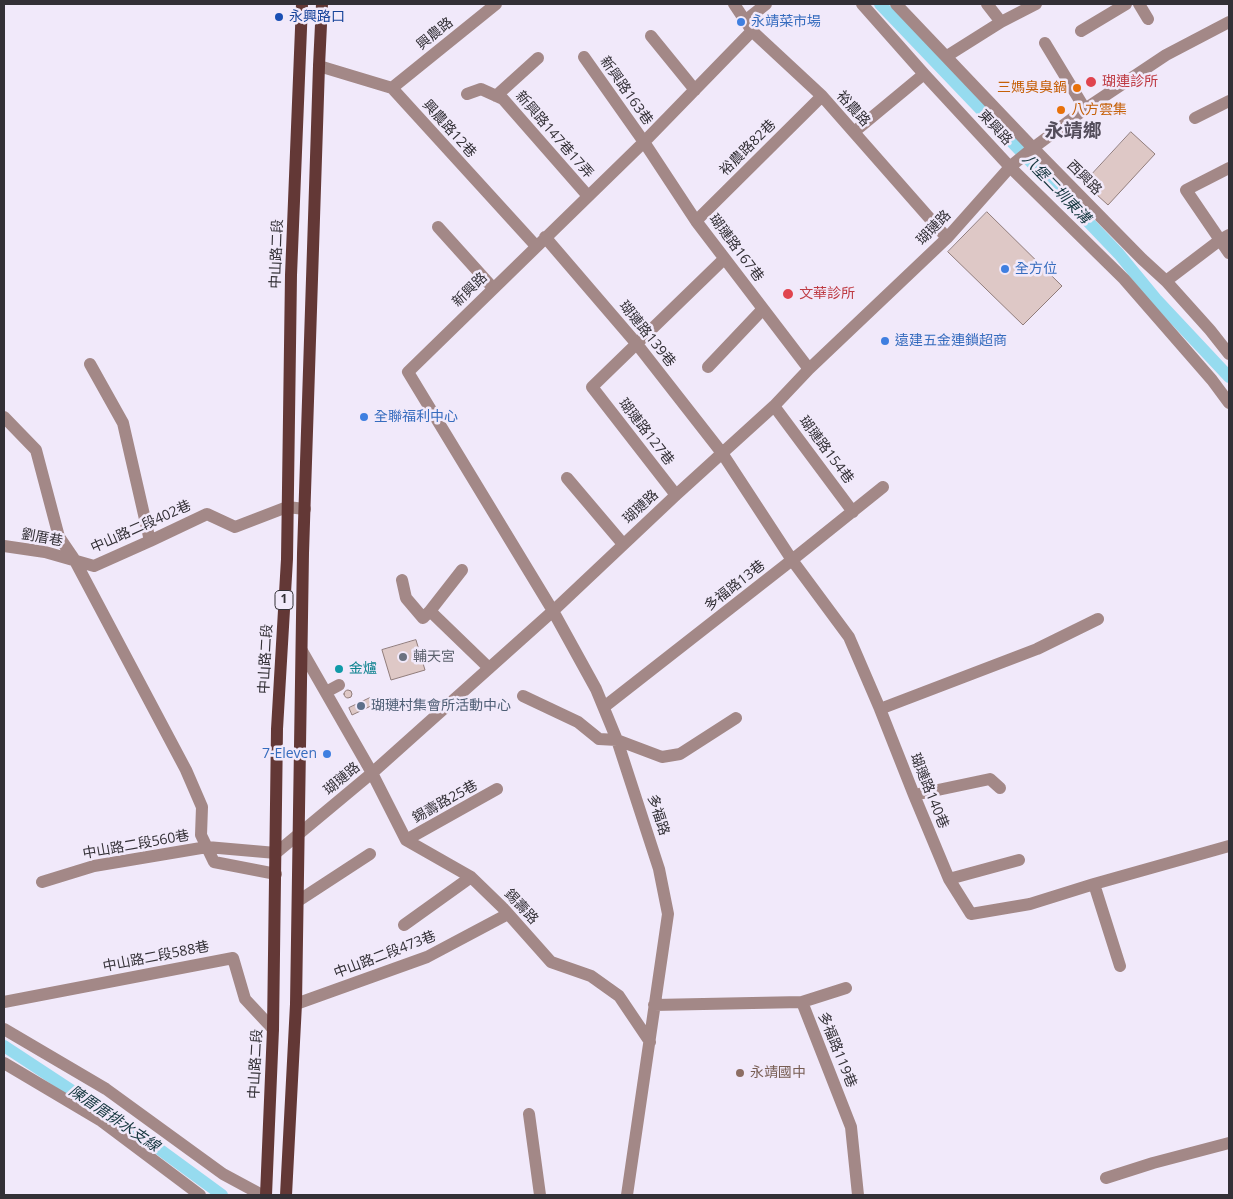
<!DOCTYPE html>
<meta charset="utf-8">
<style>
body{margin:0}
#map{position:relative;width:1233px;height:1199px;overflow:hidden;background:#f1e9fa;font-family:"Open Sans",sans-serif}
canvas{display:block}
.frame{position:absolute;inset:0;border:5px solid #333036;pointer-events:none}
</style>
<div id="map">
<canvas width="1233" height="1199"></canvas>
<div class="frame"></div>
</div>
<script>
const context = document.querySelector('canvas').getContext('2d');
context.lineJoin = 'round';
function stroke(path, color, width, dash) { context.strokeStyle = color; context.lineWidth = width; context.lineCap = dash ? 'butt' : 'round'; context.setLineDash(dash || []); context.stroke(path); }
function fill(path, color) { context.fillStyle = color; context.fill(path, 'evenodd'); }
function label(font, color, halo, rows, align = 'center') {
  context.font = font + ' "Open Sans","Noto Sans TC",sans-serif'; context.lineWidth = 5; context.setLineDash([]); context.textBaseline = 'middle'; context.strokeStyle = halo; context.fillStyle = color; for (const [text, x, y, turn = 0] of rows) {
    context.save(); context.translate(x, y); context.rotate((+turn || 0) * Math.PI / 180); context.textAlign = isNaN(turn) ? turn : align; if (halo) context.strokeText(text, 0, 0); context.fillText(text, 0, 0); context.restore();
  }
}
const canal = new Path2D(`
 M880 4 1119 254 1156 299 1229 377
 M4 1046 144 1138 222 1195`);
const building = new Path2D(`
 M1131 132 1155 154 1108 205 1084 183Z
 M987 212 1062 286 1023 325 948 252Z
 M416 640 425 670 391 680 382 650Z
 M335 669a4 4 0 1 1 8 0a4 4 0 1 1-8 0Z
 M344 694a4 4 0 1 1 8 0a4 4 0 1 1-8 0Z
 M370 698 373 705 352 715 349 708Z`);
const minor = new Path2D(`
 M734 4 752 31 822 96 947 238
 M862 4 924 74 1010 167 1124 279 1212 380 1229 403
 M896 4 1033 148 1142 259 1166 281 1210 330 1229 354
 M987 4 1001 22
 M1139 4 1148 19
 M745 21 766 4
 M1081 31 1126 4
 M651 36 695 90
 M1045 43 1085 109
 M947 56 1001 22 1036 4
 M584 57 644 142 696 221 809 369
 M319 66 392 88 536 246
 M392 88 496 4
 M467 94 481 89 503 99 588 196
 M496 96 538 58
 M1195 118 1229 101
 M854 132 924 74
 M1229 168 1186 190 1229 253
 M696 221 822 96
 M438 227 493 288
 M545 237 636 343 722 453 792 560 849 637 880 709 914 795 949 879 971 914 1030 904 1094 884 1229 846
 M1166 281 1220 240 1229 235
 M90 364 123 423 150 541
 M708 367 763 309
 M774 406 853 512
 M4 417 36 450 59 537 74 559 186 770 202 807 201 835 214 862 276 874
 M567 478 623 544
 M676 495 592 387 724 259
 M4 546 45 552 94 566 150 541 207 514 235 527 287 507 305 509
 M402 580 406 598 423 618 430 611 489 668
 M430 611 462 570
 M302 651 372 773 406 840 471 877 503 908 551 962 591 976 619 996 650 1042
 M326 692 339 685
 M523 696 578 722 599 739 617 740 662 757 680 754 736 718
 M604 707 792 560 883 487
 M880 709 1037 649 1098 619
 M914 795 990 779 1000 788
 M406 840 497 789
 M949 879 1019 860
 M42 882 94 866 207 847 276 853 372 773 553 611 676 495 774 406 809 369 947 238 1011 166 1033 148 1085 109 1166 55 1229 22
 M1094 884 1120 966
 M298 901 370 854
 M404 925 471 877
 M4 1002 233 958 245 999 273 1029
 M802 1002 846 988
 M296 1004 427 957 508 914
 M654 1005 802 1002 851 1127 858 1195
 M4 1029 106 1089 223 1174 262 1195
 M4 1063 100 1120 200 1195
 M529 1114 540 1195
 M1106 1178 1153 1163 1229 1143
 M627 1195 668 914 659 869 617 740 596 689 553 611 408 372 644 142 752 31`);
const major = new Path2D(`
 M266 1195 273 1029 277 729 287 559 291 275 302 4
 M286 1195 296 1004 303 553 319 66 322 4`);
const markers = [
 [279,17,5,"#1a4fb4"],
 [741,22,5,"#3f7fe0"],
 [1091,82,6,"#e0444e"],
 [1077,88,5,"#e8710a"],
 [1061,110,5,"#e8710a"],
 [1005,269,5,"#3f7fe0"],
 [788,294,6,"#e0444e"],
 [885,341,5,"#3f7fe0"],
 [364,417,5,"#3f7fe0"],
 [403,657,5,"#6b7280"],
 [339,669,5,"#0f9aa8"],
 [361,706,5,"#5c6f8a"],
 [327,754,5,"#3f7fe0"],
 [740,1073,5,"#8d6e63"]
];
const shields = [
 [284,600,18]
];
const shieldNames = [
 ["1",284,600]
];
const transitNames = [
 ["永興路口",289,17]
];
const shopNames = [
 ["永靖菜市場",751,22],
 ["全方位",1015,269],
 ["遠建五金連鎖超商",895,341],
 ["全聯福利中心",374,417],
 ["7-Eleven",317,754,"right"]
];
const streetNames = [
 ["興農路",435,34,-39],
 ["新興路163巷",626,91,55],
 ["裕農路",853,109,48],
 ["東興路",995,128,47],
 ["興農路12巷",449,129,48],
 ["新興路147巷17弄",554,135,49],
 ["裕農路82巷",748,148,-45],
 ["西興路",1084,178,45],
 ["瑚璉路",934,228,-46],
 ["瑚璉路167巷",736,248,53],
 ["中山路二段",277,254,-88],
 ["新興路",470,290,-44],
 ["瑚璉路139巷",647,334,51],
 ["瑚璉路127巷",646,432,52],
 ["瑚璉路154巷",826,450,53],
 ["瑚璉路",641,507,-43],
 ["中山路二段402巷",141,527,-24],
 ["劉厝巷",42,538,10],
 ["多福路13巷",735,586,-38],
 ["中山路二段",266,659,-87],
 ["瑚璉路",342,779,-40],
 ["瑚璉路140巷",929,791,68],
 ["錫壽路25巷",445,802,-29],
 ["多福路",658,815,72],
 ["中山路二段560巷",136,845,-10],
 ["錫壽路",521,907,47],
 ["中山路二段473巷",385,955,-21],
 ["中山路二段588巷",156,957,-11],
 ["多福路119巷",837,1050,68],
 ["中山路二段",256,1064,-87]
];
const healthNames = [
 ["瑚連診所",1102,82],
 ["文華診所",799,294]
];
const foodNames = [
 ["三媽臭臭鍋",1067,88],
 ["八方雲集",1071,110,"left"]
];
const worshipNames = [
 ["輔天宮",413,657]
];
const cultureNames = [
 ["金爐",349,669]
];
const serviceNames = [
 ["瑚璉村集會所活動中心",371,706]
];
const educationNames = [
 ["永靖國中",750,1073]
];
const waterNames = [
 ["八堡二圳東溝",1056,189,46],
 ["陳厝厝排水支線",114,1119,34]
];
const districtNames = [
 ["永靖鄉",1073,132]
];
stroke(canal, '#96dbef', 12);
fill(building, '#dec8c6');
stroke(building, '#907c7a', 1);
stroke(minor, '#a38887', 12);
stroke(major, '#633836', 12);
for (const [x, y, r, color] of markers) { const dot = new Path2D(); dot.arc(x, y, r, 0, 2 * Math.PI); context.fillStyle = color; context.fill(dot); stroke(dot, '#f1e9fa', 2); }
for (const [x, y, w] of shields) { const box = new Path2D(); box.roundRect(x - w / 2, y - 9.5, w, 19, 4); context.fillStyle = '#f1e9fa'; context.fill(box); stroke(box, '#333036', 1); }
label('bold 12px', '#333036', null, shieldNames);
label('14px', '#164399', '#f1e9fa', transitNames, 'left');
label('14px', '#366cbe', '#f1e9fa', shopNames, 'left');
label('14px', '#333036', '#f1e9fa', streetNames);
label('14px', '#be3a42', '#f1e9fa', healthNames, 'left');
label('14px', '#c56008', '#f1e9fa', foodNames, 'right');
label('14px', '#5b616d', '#f1e9fa', worshipNames, 'left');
label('14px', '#0d838f', '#f1e9fa', cultureNames, 'left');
label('14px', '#4e5e75', '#f1e9fa', serviceNames, 'left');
label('14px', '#785e54', '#f1e9fa', educationNames, 'left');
label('italic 15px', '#13353d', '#f1e9fa', waterNames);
label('bold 19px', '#544d5b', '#f1e9fa', districtNames);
</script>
